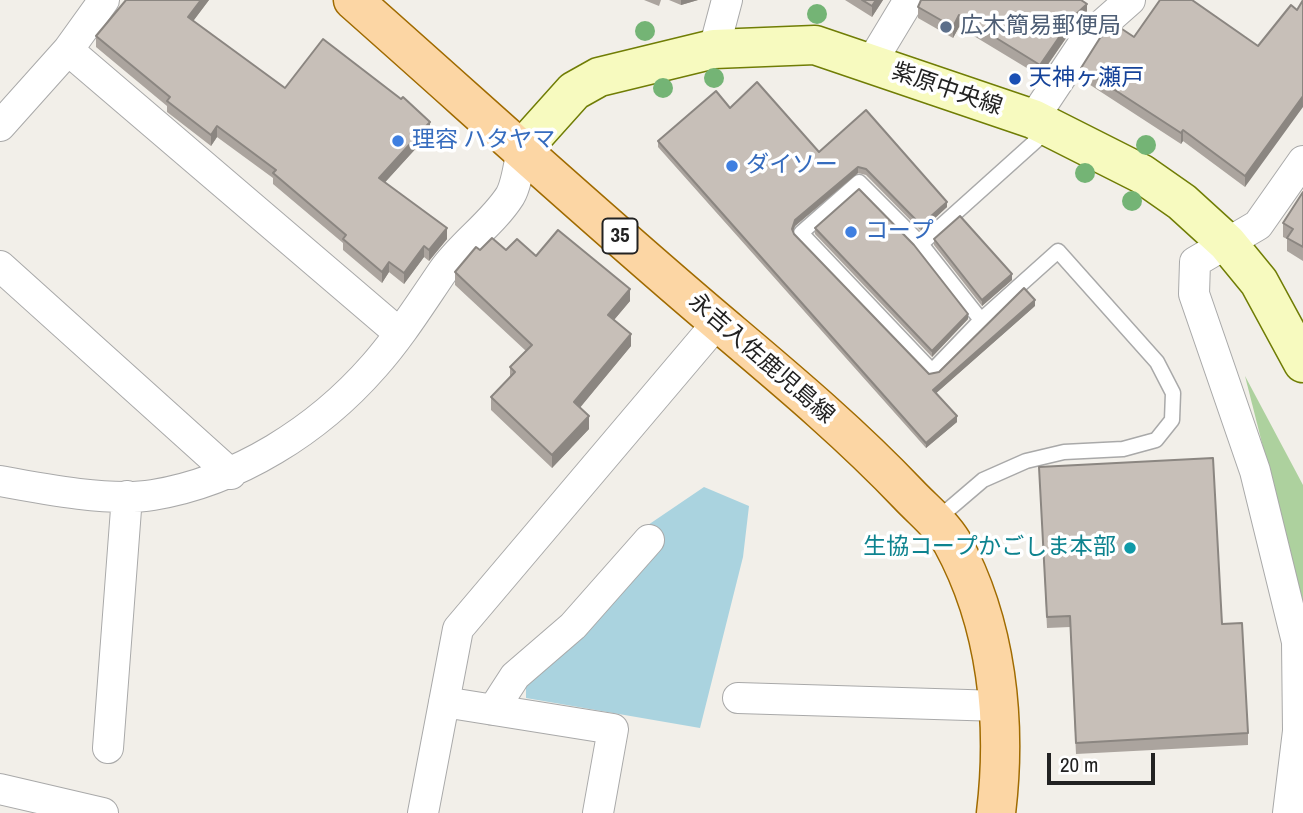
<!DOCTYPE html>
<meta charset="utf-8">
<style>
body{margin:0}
#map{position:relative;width:1303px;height:813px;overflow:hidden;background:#f2efe9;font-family:"Archivo Narrow",sans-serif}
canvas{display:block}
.scale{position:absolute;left:1047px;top:753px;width:108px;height:32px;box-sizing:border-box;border:4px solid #222;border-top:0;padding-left:9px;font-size:21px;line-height:24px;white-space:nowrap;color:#222;-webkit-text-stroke:5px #fff;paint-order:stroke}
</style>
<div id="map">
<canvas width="1303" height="813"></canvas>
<div class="scale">20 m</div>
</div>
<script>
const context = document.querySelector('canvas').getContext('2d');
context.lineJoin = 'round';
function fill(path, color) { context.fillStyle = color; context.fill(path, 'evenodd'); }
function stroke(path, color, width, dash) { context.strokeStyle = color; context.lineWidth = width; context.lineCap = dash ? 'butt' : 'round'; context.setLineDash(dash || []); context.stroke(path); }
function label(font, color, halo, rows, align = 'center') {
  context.font = font + ' "Archivo Narrow","Noto Sans JP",sans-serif'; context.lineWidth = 7; context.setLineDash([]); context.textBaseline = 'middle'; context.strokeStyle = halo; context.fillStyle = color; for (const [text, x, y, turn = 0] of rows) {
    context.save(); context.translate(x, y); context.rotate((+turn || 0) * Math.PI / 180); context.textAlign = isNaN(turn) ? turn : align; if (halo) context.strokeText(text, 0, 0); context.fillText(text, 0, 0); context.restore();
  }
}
const forest = new Path2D(`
 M1245 376 1303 485V605Z`);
const water = new Path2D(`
 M704 487 749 506 743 557 700 728 526 698V679L664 542 648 525Z`);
const lane = new Path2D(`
 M859 182 921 244 981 320 932 371 801 233Z
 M921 244 1049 129
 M935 521 983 480 1026 461 1064 452 1123 449 1156 440 1172 420 1173 393 1157 362 1058 251 981 320`);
const street = new Path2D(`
 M714 49 727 0
 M68 50 399 333
 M871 63 909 0
 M1033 119 1087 38 1130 0
 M0 126 68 50 104 0
 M0 266 231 474
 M0 481C43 489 111 502 153 495 238 481 318 430 374 366 400 337 421 303 443 271 462 244 492 224 510 196 517 184 519 163 522 149
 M738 698 1000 706
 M444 702 613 729 598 813
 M493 710 515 676 573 626 649 540
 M108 748 127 496
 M0 789 103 813
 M423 813 458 629 718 322
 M1288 813 1298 731 1297 642 1255 471 1194 294 1195 262 1258 225 1303 161`);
const secondary = new Path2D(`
 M522 149 574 91 599 77 714 49 815 45 1033 119 1142 174 1182 202 1227 243 1259 282 1303 363`);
const primary = new Path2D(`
 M353 0C474 107 594 217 718 322 783 377 848 431 908 494 922 509 942 525 952 542 997 624 1007 722 996 813`);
const trees = [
 [817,14],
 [645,31],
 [714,78],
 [663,88],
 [1146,145],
 [1085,173],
 [1132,201]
];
const wall = new Path2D(`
 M126 0H209L193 21 285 88 430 133 385 182 447 239 429 261 424 257 404 284 389 272 382 283 343 250V243L273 184V178L217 137 211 146 167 112V106L96 47V36Z
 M644 0H661L659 6Z
 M669 0H698L681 5Z
 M845 0H883L872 17Z
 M918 7 1087 15 1073 28 1040 76 959 27 953 38 918 18Z
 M1297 10 1245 187 1183 141 1181 144 1081 79V68L1134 37 1258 46Z
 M730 108 819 152 866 110 947 207 921 231 866 175 858 173 795 226 793 231 794 234 929 374 939 372 1035 306 936 393 957 422 926 448 658 147V141Z
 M1303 192V261L1287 251V239L1283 237V223Z
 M815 228 968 319 932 357 815 234Z
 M934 239 1012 280 982 306 934 245Z
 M480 250H506L536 256 630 301 614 320 631 346 580 407 589 429 552 468 491 410V397L510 377V367L526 351 455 285V272Z
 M1039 467 1222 624 1248 733V745L1076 754 1070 627 1047 628Z`);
const shadedWall = new Path2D(`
 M201 0H209L188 28V17Z
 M681 0H698L681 5Z
 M876 0H883L872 17V6Z
 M1087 4V15L1073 28 1040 76V65L1073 17Z
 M959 15V27L953 38V27Z
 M1303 96V107L1245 187V176Z
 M430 122V133L379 189V178Z
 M217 126V137L211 146V135Z
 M1183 130V141L1181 144V133Z
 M858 167V173L795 226 792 234V229L795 220Z
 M947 202V207L921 231V225Z
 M447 228V239L429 261V250Z
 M424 246V257L404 284V273Z
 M389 262V272L382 283V272Z
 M1012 274V280L982 306V300Z
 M630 289V301L608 327V315Z
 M1035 300V306L933 396V390Z
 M968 314V319L932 357V351Z
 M631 334V346L574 415V402Z
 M589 416V429L552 468V455Z
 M957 416V422L926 448V443Z`);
const building = new Path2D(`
 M126 0H201L188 17 285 88 323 39 401 99 403 97 430 122 379 178 447 228 429 250 424 246 404 273 389 262 382 272 343 239 346 235 273 173 276 170 217 126 211 135 167 101 170 97 96 36Z
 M862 0H876L872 6Z
 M921 0H1081L1087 4 1073 17 1040 65 959 15 953 27 918 7Z
 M1160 0H1192L1258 46 1291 5 1297 10 1303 0V96L1245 176 1183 130 1181 133 1081 68 1100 38 1116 25 1134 37Z
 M757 82 819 152 866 110 947 202 921 225 866 169 858 167 795 220 792 229 794 234 929 374 939 372 1024 288 1035 300 933 390 957 416 926 443 658 141 716 91 730 108Z
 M859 189 914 245 968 314 932 351 815 228Z
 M1303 192V247L1287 238 1293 229 1283 223Z
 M960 216 1012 274 982 300 934 239Z
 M558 230 630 289 608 315 631 334 574 402 589 416 552 455 491 397 515 372 510 367 532 345 455 272 476 247 480 250 492 238 506 250 517 239 536 256Z
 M1213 458 1222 624 1242 623 1248 733 1076 743 1070 616 1047 617 1039 467Z`);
const markers = [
 [946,27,7,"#5c6f8a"],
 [1015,79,7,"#1a4fb4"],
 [398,141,7,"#3f7fe0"],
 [732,166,7,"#3f7fe0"],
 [851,232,7,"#3f7fe0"],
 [1130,548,7,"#0f9aa8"]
];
const shields = [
 [620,236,35]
];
const shieldNames = [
 ["35",620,236]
];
const serviceNames = [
 ["広木簡易郵便局",960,27]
];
const transitNames = [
 ["天神ヶ瀬戸",1029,79]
];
const streetNames = [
 ["紫原中央線",947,90,19],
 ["永吉入佐鹿児島線",761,359,41]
];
const shopNames = [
 ["理容 ハタヤマ",412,141],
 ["ダイソー",746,166],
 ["コープ",865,232]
];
const cultureNames = [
 ["生協コープかごしま本部",1116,548]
];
fill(forest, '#add19e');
fill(water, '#aad3df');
stroke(lane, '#a9a9a9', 17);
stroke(street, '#a9a9a9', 32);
stroke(secondary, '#707d05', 41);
stroke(primary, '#a06b00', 41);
stroke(lane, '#fff', 14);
stroke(street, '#fff', 30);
stroke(secondary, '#f7fabf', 38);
stroke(primary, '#fcd6a4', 38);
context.fillStyle = '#74b475';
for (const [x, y] of trees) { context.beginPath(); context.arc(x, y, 10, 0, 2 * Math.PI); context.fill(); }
fill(wall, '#aba49e');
fill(shadedWall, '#8b8681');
fill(building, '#c7bfb8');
stroke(building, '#8b8681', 2);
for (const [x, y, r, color] of markers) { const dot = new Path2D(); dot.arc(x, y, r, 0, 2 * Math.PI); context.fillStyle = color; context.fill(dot); stroke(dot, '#fff', 2.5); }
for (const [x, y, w] of shields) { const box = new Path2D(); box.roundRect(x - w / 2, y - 17.5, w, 35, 5); context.fillStyle = '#fff'; context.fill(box); stroke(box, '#222', 2); }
label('bold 21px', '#222', null, shieldNames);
label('23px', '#4e5e75', '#fff', serviceNames, 'left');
label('23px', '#164399', '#fff', transitNames, 'left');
label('23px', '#222', '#fff', streetNames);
label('23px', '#366cbe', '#fff', shopNames, 'left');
label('23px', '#0d838f', '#fff', cultureNames, 'right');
</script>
